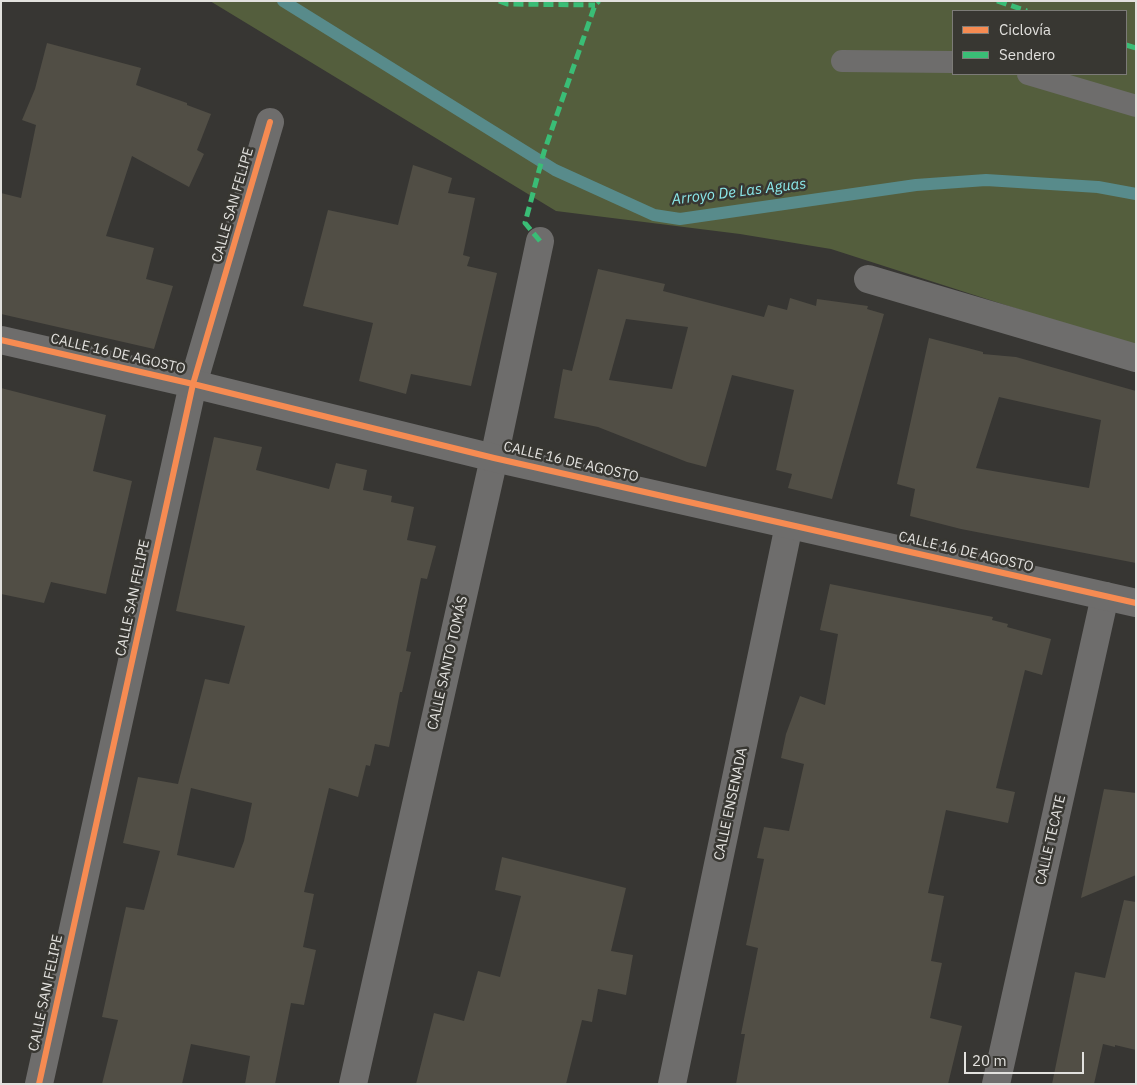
<!DOCTYPE html>
<meta charset="utf-8">
<style>
body{margin:0}
#map{position:relative;width:1137px;height:1085px;overflow:hidden;background:#373633;font-family:"IBM Plex Sans",sans-serif}
canvas{display:block}
.frame{position:absolute;inset:0;border:2px solid #e2e1de;pointer-events:none}
.legend{position:absolute;left:952px;top:10px;width:175px;height:65px;box-sizing:border-box;background:#383732;border:1px solid #7c7b77;margin:0;padding:6px 9px;list-style:none;font-size:15px;color:#e2e1de}
.legend li{display:flex;align-items:center;gap:10px;height:25px}
.legend b{width:25px;border:1px solid #7c7b77}
.scale{position:absolute;left:964px;top:1052px;width:120px;height:22px;box-sizing:border-box;border:2px solid #e2e1de;border-top:0;padding-left:6px;font-size:15px;line-height:18px;white-space:nowrap;color:#e2e1de;-webkit-text-stroke:4px #383732;paint-order:stroke}
</style>
<div id="map">
<canvas width="1137" height="1085"></canvas>
<div class="frame"></div>
<ul class="legend">
<li><b style="height:6px;background:#f68b52"></b>Ciclovía</li>
<li><b style="height:6px;background:#3abd76"></b>Sendero</li>
</ul>
<div class="scale">20 m</div>
</div>
<script>
const context = document.querySelector('canvas').getContext('2d');
context.lineJoin = 'round';
function fill(path, color) { context.fillStyle = color; context.fill(path, 'evenodd'); }
function stroke(path, color, width, dash) { context.strokeStyle = color; context.lineWidth = width; context.lineCap = dash ? 'butt' : 'round'; context.setLineDash(dash || []); context.stroke(path); }
function label(font, color, halo, rows, align = 'center') {
  context.font = font + ' "IBM Plex Sans",sans-serif'; context.lineWidth = 5; context.setLineDash([]); context.textBaseline = 'middle'; context.strokeStyle = halo; context.fillStyle = color; for (const [text, x, y, turn = 0] of rows) {
    context.save(); context.translate(x, y); context.rotate((+turn || 0) * Math.PI / 180); context.textAlign = isNaN(turn) ? turn : align; if (halo) context.strokeText(text, 0, 0); context.fillText(text, 0, 0); context.restore();
  }
}
const green = new Path2D(`
 M210 1H1136V347L831 249 740 234 556 211ZM953 11H1126V74H953Z`);
const stream = new Path2D(`
 M283 1 555 170 654 215 680 219 916 185 986 180 1098 187 1136 194`);
const building = new Path2D(`
 M47 43 141 68 136 85 187 103V105L211 114 197 150 204 154 189 187 132 156 106 236 154 248 146 279 173 286 154 349 1 314V193L21 198 36 125 22 120 35 89Z
 M413 165 452 178 448 193 475 198 463 255 470 257 467 266 497 273 471 386 411 374 406 394 359 381 373 323 303 306 328 210 398 225Z
 M598 269 665 284 663 291 764 317 768 305 787 310 790 298 816 306 817 299 868 306 867 309 884 314 832 499 788 488 792 474 776 470 794 390 732 375 706 467 687 462 598 427 554 418 563 369 572 371ZM626 319 688 327 672 389 609 380Z
 M929 338 983 352V354L1016 357 1136 391V563L961 529 910 516 915 489 897 484ZM999 397 1101 420 1089 488 976 468Z
 M1 388 106 415 93 471 132 481 106 594 51 582 44 603 1 594Z
 M214 437 262 447 256 470 329 489 336 463 367 470 363 490 392 496 391 502 414 507 407 540 436 546 427 579 421 578 406 651 411 652 402 692H400L389 747 375 744 370 766 366 765 358 797 329 788 304 892 314 894 303 947 316 950 304 1005 291 1003 275 1084H245L250 1056 191 1044 182 1084H102L118 1020 102 1017 126 907 144 910 160 851 123 843 138 777 178 784 205 679 229 684 245 626 176 611ZM191 788 252 803 244 841 234 868 177 855Z
 M830 584 993 617 992 620 1008 624 1007 627 1051 639 1042 675 1025 670 996 788 1015 792 1008 823 946 810 928 893 944 896 931 961 942 963 930 1018 962 1026 948 1084H736L745 1034H741L758 948 746 945 764 859 757 858 764 827 789 831 804 764 781 758 786 734 800 696 825 705 838 634 820 630Z
 M1104 789 1136 793V875L1081 898Z
 M502 857 626 888 611 951 633 955 626 995 598 989 592 1022 582 1020 566 1084H416L434 1013 464 1021 478 971 500 977 521 896 495 890Z
 M1124 900 1136 902V1050L1115 1045V1047L1103 1044 1094 1084H1052L1075 972 1105 978Z`);
const service = new Path2D(`
 M842 61 953 62
 M1028 74 1136 106`);
const minor = new Path2D(`
 M868 279 1136 358
 M39 1084 193 384 270 122
 M353 1084 494 458 540 241
 M672 1084 789 525
 M996 1084 1105 596`);
const tertiary = new Path2D(`
 M1 340 193 384 494 458 1136 603`);
const quiet = new Path2D(`
 M499 1 507 4 595 5
 M997 1 1027 11
 M1126 45 1136 48
 M540 241 525 223 544 152 595 5 599 1`);
const cycleway = new Path2D(`
 M1 340 193 384 494 458 1136 603
 M39 1084 193 384 270 122`);
const streetNames = [
 ["CALLE SAN FELIPE",233,205,-74],
 ["CALLE 16 DE AGOSTO",118,354,13],
 ["CALLE 16 DE AGOSTO",571,462,13],
 ["CALLE 16 DE AGOSTO",966,552,13],
 ["CALLE SAN FELIPE",133,598,-78],
 ["CALLE SANTO TOMÁS",448,663,-77],
 ["CALLE ENSENADA",731,804,-78],
 ["CALLE TECATE",1051,840,-77],
 ["CALLE SAN FELIPE",46,993,-78]
];
const waterNames = [
 ["Arroyo De Las Aguas",739,192,-7]
];
fill(green, '#545e3d');
stroke(stream, '#588b8b', 12);
fill(building, '#514e45');
stroke(service, '#6e6d6c', 22);
stroke(minor, '#6e6d6c', 28);
stroke(tertiary, '#6e6d6c', 28);
stroke(quiet, '#3abd76', 5, [10, 5]);
stroke(cycleway, '#f68b52', 6);
label('14px', '#e2e1de', '#383732', streetNames);
label('italic 15px', '#8be8ea', '#383732', waterNames);
</script>
